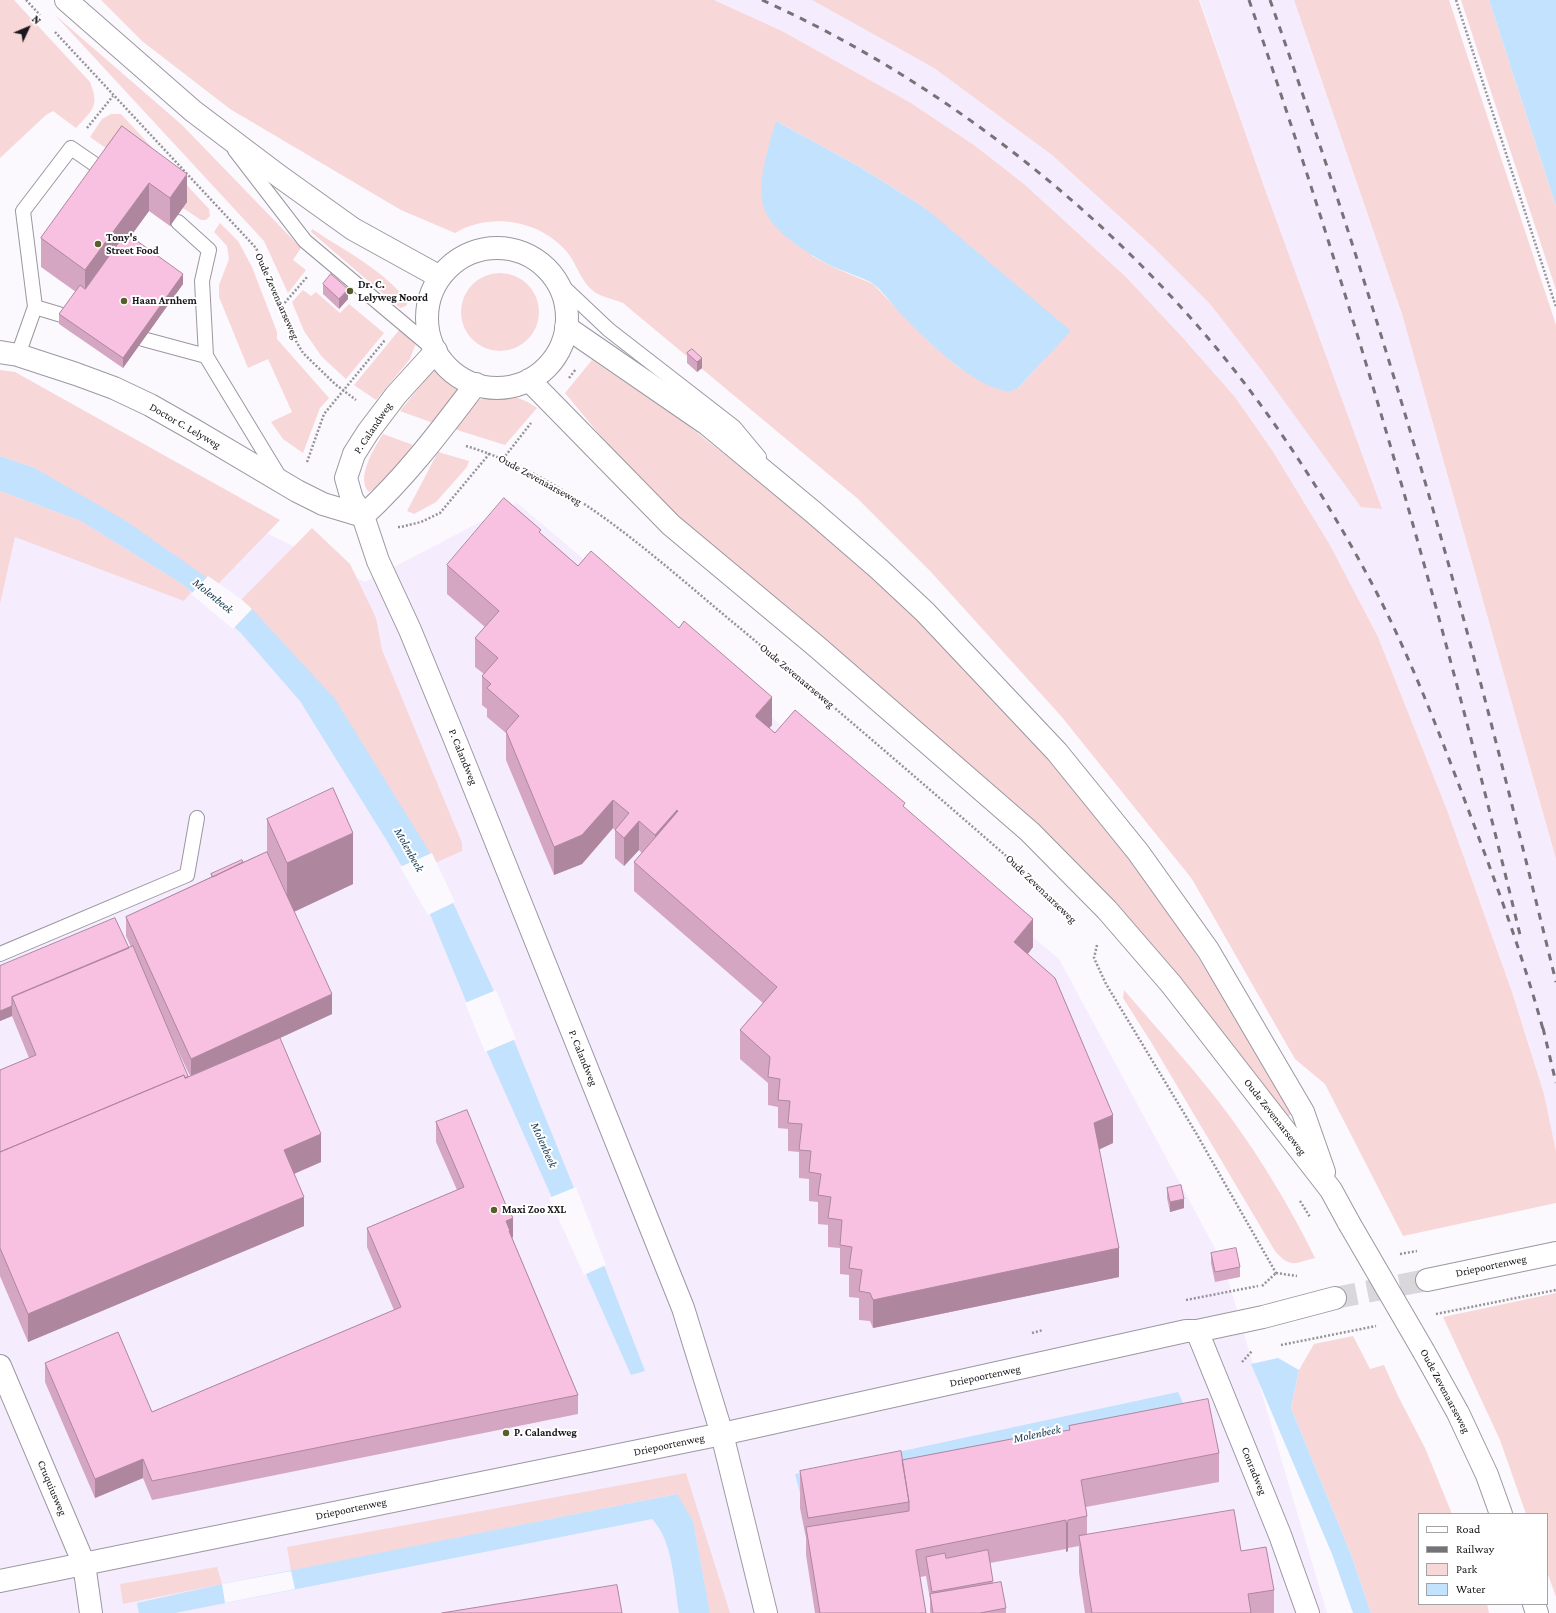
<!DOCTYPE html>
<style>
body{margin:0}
#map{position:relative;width:1556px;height:1613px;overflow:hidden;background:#fbf8fe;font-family:"Crimson Pro",serif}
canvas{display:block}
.legend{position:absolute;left:1418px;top:1513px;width:130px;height:92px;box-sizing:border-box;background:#fff;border:1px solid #a3a3a4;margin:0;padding:5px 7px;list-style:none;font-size:12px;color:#1a181c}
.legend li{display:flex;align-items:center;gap:8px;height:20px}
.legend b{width:20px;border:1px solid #a3a3a4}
.north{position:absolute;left:8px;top:8px;width:40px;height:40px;-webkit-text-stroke:3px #fff;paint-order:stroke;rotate:46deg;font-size:11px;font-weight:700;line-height:16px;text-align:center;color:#1a181c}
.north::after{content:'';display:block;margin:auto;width:14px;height:18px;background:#1a181c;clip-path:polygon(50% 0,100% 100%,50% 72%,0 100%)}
</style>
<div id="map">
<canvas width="1556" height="1613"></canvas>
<ul class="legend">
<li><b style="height:5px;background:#fff"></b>Road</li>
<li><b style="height:5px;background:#767378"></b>Railway</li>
<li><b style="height:11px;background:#f8d7d9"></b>Park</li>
<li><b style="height:11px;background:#c3e2fe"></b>Water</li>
</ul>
<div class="north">N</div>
</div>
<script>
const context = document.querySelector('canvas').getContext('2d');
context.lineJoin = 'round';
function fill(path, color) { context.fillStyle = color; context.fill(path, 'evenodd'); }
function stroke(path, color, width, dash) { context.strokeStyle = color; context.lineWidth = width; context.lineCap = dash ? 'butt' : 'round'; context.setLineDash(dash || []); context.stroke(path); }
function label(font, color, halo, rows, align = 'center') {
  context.font = font + ' "Crimson Pro",serif'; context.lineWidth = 4; context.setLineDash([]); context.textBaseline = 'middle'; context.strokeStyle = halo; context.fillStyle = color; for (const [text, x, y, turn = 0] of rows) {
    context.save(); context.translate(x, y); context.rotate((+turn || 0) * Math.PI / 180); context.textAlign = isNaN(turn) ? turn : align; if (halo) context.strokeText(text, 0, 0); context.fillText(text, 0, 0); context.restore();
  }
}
const built = new Path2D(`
 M714 0H812L934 68 1052 155 1153 247 1210 304 1263 372 1267 195 1200 0H1294L1402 314 1556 859V1151L1544 1094 1512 992 1447 810 1378 637 1330 545 1272 450 1235 397 1183 338 1126 277 1024 184 974 145 911 103 782 31Z
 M0 400 365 582 517 503 1059 959 1223 1263 1327 1613H0Z`);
const green = new Path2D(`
 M0 0H14L90 82C100 107 92 110 76 128L53 111 46 115 0 158Z
 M101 0H714L782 31 911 103 974 145 1024 184 1126 277 1183 338 1235 397 1272 450 1330 545 1378 637 1447 810 1512 992 1544 1094 1556 1151V1203L1403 1236 1325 1084 1295 1059 1192 879 1061 716 931 572 857 498 623 303C614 299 600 297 592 290 580 280 577 264 567 252 540 220 490 212 455 233L401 210 230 109 142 41ZM776 121 860 167 925 208 1045 359 1017 389 1006 391 958 367 928 341 873 284 835 268 812 256Z
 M812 0H1199L1267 195 1382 509 1361 507 1263 372 1210 304 1153 247 1052 155 934 68Z
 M1294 0H1449L1556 325V859L1402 314Z
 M1461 0H1489L1556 206V290Z
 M55 15 182 125 301 248 293 260 306 270 288 293 264 241Z
 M111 114H121L209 209 210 216 206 220H201L183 208 120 158 90 137 102 119Z
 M220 223 238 241 252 267 277 332V339L329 398 320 408 303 453 283 439 271 422 292 412 268 359 248 368 219 297V285L229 259 227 246 214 232Z
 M312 229C345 251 384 270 408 302L406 306 400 308 311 232Z
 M461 312a39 39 0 1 1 78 0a39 39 0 1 1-78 0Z
 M303 290 311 296 316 292 340 313 349 304 384 333 346 379 322 357 304 331 292 302Z
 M400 329 416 343 410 359 376 400 354 385Z
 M592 360 685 423 817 528 943 643 1034 740 1127 856 1189 943 1293 1109V1112L1289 1116H1285L1254 1072 1182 984 1025 816 962 758 687 526 613 451 565 393Z
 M435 368 444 378 460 389 433 423 400 411Z
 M0 370 15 372 280 520 217 585 35 468 0 456Z
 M495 396C512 395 523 398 537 408L505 445 454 429 478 400Z
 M383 434 413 445C400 462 387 481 369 492 355 478 375 447 383 434Z
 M438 452 469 461 467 467 436 502 414 514 407 511Z
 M0 491 81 521 182 584 191 592 184 601 15 537 0 604Z
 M312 528 350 564 376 618 382 650 462 843V851L435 863 240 601Z
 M1124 990C1160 1032 1198 1073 1231 1118 1263 1162 1291 1209 1315 1258 1294 1263 1291 1269 1275 1251L1151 1042 1123 998Z
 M1556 1293V1597L1547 1572V1514H1526L1500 1440 1443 1317Z
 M1353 1336 1370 1369 1384 1365 1398 1396 1425 1448 1452 1514H1419V1604H1487L1489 1613H1371L1352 1557 1291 1408 1299 1370 1314 1344Z
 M686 1473 730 1613H710L693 1521 676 1494 291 1571 287 1547Z
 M217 1567 222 1584 123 1604 120 1584Z`);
const water = new Path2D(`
 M1489 0H1556V206Z
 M776 121 860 167 925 208 1071 331 1017 389C1013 390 1008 392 1005 391 968 383 924 338 899 312 891 303 882 290 872 283 861 277 848 273 836 268 814 258 779 236 767 215 753 190 769 146 776 121Z
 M0 456 35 468 126 521 252 609 335 699 429 851 493 989 574 1188 645 1371 631 1375 487 1052 430 914 387 841 300 701 240 632 182 584 81 521 0 491Z
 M1278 1358 1299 1370 1291 1408 1352 1557 1371 1613H1353L1332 1554 1251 1364Z
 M1178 1392 1188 1414 801 1497 795 1474Z
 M677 1494 693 1521 710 1613H679C674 1584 673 1540 652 1519L175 1613H139L137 1603 222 1584Z`);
const pier = new Path2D(`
 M208 576 241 599 252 609 233 629 191 594Z
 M432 853 455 902 428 915 400 867Z
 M496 990 516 1039 485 1052 465 1003Z
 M576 1187 606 1265 584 1275 549 1198Z
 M291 1571 295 1589 225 1603 222 1584Z`);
const secondaryTunnel = new Path2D(`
 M1335 1298 1427 1280`);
const path = new Path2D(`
 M26 0 40 15
 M1456 0 1556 307
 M55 32 256 248 282 306 292 334 303 353 335 384 356 400
 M87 128 113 96
 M282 306 307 277
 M569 378 576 369
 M466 446C573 478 657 560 741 629 838 710 933 792 1028 875
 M503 459 531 423
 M307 462 324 414 385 340
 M398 527H401L421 522 440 513 490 453
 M1097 945 1094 958 1106 984 1196 1133 1276 1273
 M1300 1201 1310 1217
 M1400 1254 1417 1251
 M1276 1273 1297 1276
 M1262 1286 1276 1273
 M1186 1300 1258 1286
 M1436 1314 1556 1290
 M1032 1333 1043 1330
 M1281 1345 1376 1326
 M1242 1362 1252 1351`);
const lane = new Path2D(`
 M235 150 305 241 436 351
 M178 222 209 250 202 281 206 356
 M556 280 609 330 734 427 759 457
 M35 307 23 211 71 148 103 170
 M143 339 206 356 280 478
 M18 355 35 307 65 316
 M0 954 187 875 197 818`);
const street = new Path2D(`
 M436 351 396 395 368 432 354 454 346 478 352 499 363 516 378 561 410 630 456 742 683 1308 722 1434 766 1613
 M0 352 18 355 76 374 114 388 150 405 194 430 297 491 323 504 363 516
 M363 516C406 477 441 430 476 384
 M1197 1331 1280 1535 1308 1613
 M0 1366 84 1564 91 1613`);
const secondary = new Path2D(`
 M66 0 193 111 279 176 353 229 440 277
 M427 318a70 70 0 1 1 140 0a70 70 0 1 1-140 0Z
 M566 327 707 424 812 511 879 569 925 612 1057 752 1138 852 1208 950 1303 1112 1324 1172
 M529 380 671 525 816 646 1030 832 1107 910 1171 984 1331 1190 1349 1223
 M1427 1280 1556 1253
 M1424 1352 1458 1413 1487 1475 1501 1514
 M0 1581 722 1434 1186 1331H1197L1263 1317 1335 1298
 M1534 1604 1537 1613`);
const rail = new Path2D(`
 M762 0C942 81 1113 216 1235 371 1286 436 1331 507 1370 580 1409 653 1439 732 1468 809 1496 883 1523 956 1544 1033
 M1249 0C1355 308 1445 622 1521 939
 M1270 0C1332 176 1389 354 1440 534 1482 682 1519 832 1556 982
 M1543 1028 1556 1083`);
const secondaryBridge = new Path2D(`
 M1349 1223 1424 1352`);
const wall = new Path2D(`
 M122 126 187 202 170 226 149 211 130 237 183 284 123 368 59 324V314L76 292 41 267V238Z
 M323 284 348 299 339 309 323 294Z
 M692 349 702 368 697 372 687 363V353Z
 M541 534 578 566 772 725 769 728 775 733 905 808 1033 947 1028 954 1113 1143 1099 1149 1119 1277 873 1328 870 1321 859 1320V1298L849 1297V1275L840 1274V1248L828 1247V1225L818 1224V1202L809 1201V1179L799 1178V1152L788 1151V1129L778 1128V1107L768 1105V1083L740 1059V1030L763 1003 634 891V862L642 853 639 850 624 866 615 858V830L613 828 582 864 554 875 506 760V733L487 717V709L482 705V676L484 674 475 667V638L485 627 447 594V565Z
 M267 819 353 884 294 912 332 1014 280 1038 321 1162 294 1174 304 1226 28 1342 0 1276V1070L29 1058 12 1016 0 1021V966L129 948 131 947 126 936V917L211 877V874L243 862 267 852ZM167 1027 190 1076H188Z
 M436 1122 513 1237 512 1238 578 1395V1414L152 1500 143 1478 95 1498 45 1382V1363L152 1412 394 1310 367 1247V1228L457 1190 436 1142Z
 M1167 1188 1184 1208 1170 1212 1167 1198Z
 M1211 1253 1240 1267V1277L1215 1282 1211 1263Z
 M1069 1426 1219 1453V1482L1086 1507 1087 1516V1535L1241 1551 1274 1590V1613H1085L1079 1573V1546L1068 1548V1551L1066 1552V1549L990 1563 993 1583 1006 1608V1613H930V1599L926 1576 920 1577 926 1613H815L806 1555V1538L800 1508V1471L902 1460 1069 1430Z`);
const shadedWall = new Path2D(`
 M187 174V202L170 226V198Z
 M149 183V211L85 299V270Z
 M183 274V284L123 368V358Z
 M348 289V299L339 309V299Z
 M702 358V368L697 372V362Z
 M772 697V725L756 743V715Z
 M613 800V828L582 864 554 875V847Z
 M677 810V838L655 864V835Z
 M639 821V850L624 866V838Z
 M353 833V884L287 915V863Z
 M1033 919V947L1014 971V942Z
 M332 994V1014L191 1079V1059Z
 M12 1006V1016L0 1021V1011Z
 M1113 1115V1143L1094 1152V1123Z
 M321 1134V1162L284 1178V1150Z
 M304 1197V1226L28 1342V1314Z
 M1184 1199V1208L1170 1212V1202Z
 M513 1218V1237L510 1239 506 1221Z
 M1119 1248V1277L873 1328V1300Z
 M143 1459V1478L95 1498V1479Z
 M1068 1522V1551L1066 1552V1523Z`);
const building = new Path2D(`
 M122 126 187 174 170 198 149 183 85 270 41 238Z
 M126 233 183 274 123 358 59 314 80 285 85 289Z
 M331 274 348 289 339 299 323 284Z
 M692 349 702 358 697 362 687 353Z
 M504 498 541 530 539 532 578 566 591 551 679 628 684 621 772 697 756 715V717L775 733 795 710 905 803 903 806 1033 919 1014 942 1055 978 1113 1115 1094 1123 1119 1248 873 1300 870 1293 859 1291 862 1270 849 1268 852 1247 840 1245 842 1220 828 1218 831 1197 818 1195 821 1174 809 1172 811 1151 799 1150 802 1124 788 1123 790 1101 778 1100 780 1079 768 1077 770 1057 740 1030 777 987 634 862 678 811 677 810 655 835 639 821 624 838 615 830 629 813 613 800 582 835 554 847 506 731 519 716 487 688 491 684 482 676 498 658 475 638 499 611 447 565Z
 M333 788 353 833 287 863 267 819Z
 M267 852 332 994 191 1059 126 917Z
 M242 860 243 862 213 877 211 874Z
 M115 918 129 948 12 997V1006L0 1011V966Z
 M133 946 188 1076 185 1078 184 1075 0 1152V1070L36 1055 12 997Z
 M280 1038 321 1134 284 1150 304 1197 28 1314 0 1248V1152L184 1075 185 1078Z
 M467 1110 507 1208H508L513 1218 506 1221 510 1231H509L578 1395 152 1481 143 1459 95 1479 45 1363 118 1332 152 1412 401 1307 367 1228 464 1187 436 1122Z
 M1181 1185 1184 1199 1170 1202 1167 1188Z
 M1236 1248 1240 1267 1215 1272 1211 1253Z
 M1208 1399 1219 1453 1081 1480 1087 1516 1068 1520V1522L1066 1523V1520L916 1550V1553L926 1613H820L806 1527 909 1511V1502L902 1460 1048 1432V1427L1051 1433 1070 1430 1069 1426Z
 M901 1451 909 1502 808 1518 800 1471Z
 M1234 1510 1241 1551 1266 1547 1274 1590 1248 1594 1251 1613H1092L1079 1536Z
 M988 1550 993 1581 932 1592 926 1557 945 1553 946 1558Z
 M1001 1582 1006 1608 980 1613H933L930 1594Z
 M617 1585 622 1613H442Z`);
const markers = [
 [98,244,4,"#5a5e2b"],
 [350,291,4,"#5a5e2b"],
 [124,301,4,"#5a5e2b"],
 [494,1210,4,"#5a5e2b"],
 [506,1433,4,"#5a5e2b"]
];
const poiNames = [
 ["Tony's",106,238],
 ["Street Food",106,251],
 ["Dr. C.",358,285],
 ["Lelyweg Noord",358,298],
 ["Haan Arnhem",132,301],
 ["Maxi Zoo XXL",502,1210],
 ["P. Calandweg",514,1433]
];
const streetNames = [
 ["Oude Zevenaarseweg",277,296,66],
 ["Doctor C. Lelyweg",185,426,30],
 ["P. Calandweg",373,428,-56],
 ["Oude Zevenaarseweg",540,480,29],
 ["Oude Zevenaarseweg",797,676,40],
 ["P. Calandweg",463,757,68],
 ["Oude Zevenaarseweg",1041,889,44],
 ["P. Calandweg",583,1058,68],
 ["Oude Zevenaarseweg",1275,1117,52],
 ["Driepoortenweg",1491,1266,-12],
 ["Driepoortenweg",985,1376,-12],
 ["Oude Zevenaarseweg",1445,1391,62],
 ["Driepoortenweg",669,1445,-12],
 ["Conradweg",1254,1471,68],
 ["Cruquiusweg",52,1488,67],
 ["Driepoortenweg",351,1509,-12]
];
const waterNames = [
 ["Molenbeek",213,596,39],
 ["Molenbeek",409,850,61],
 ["Molenbeek",544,1145,66],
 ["Molenbeek",1037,1434,-12]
];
fill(built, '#f5ecfd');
fill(green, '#f8d7d9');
fill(water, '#c3e2fe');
fill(pier, '#fbf8fe');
stroke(secondaryTunnel, '#d9d6dc', 22, [22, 11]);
stroke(lane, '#9c97a1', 16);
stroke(street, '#9c97a1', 24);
stroke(secondary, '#9c97a1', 24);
stroke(path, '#959398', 2.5, [2, 2]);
stroke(lane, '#fff', 14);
stroke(street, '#fff', 22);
stroke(secondary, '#fff', 22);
stroke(rail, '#767378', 3, [7, 7]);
stroke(secondaryBridge, '#9c97a1', 24, []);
stroke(secondaryBridge, '#fff', 22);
fill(wall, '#d5a6c2');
fill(shadedWall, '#ae879e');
fill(building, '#f8c1e2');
stroke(building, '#ae879e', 1);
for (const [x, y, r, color] of markers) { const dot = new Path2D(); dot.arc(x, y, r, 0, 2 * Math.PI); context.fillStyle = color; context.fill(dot); stroke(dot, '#fff', 1.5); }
label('bold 11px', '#1a181c', '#fff', poiNames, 'left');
label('11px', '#1a181c', '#fff', streetNames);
label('italic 12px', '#133651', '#fff', waterNames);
</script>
